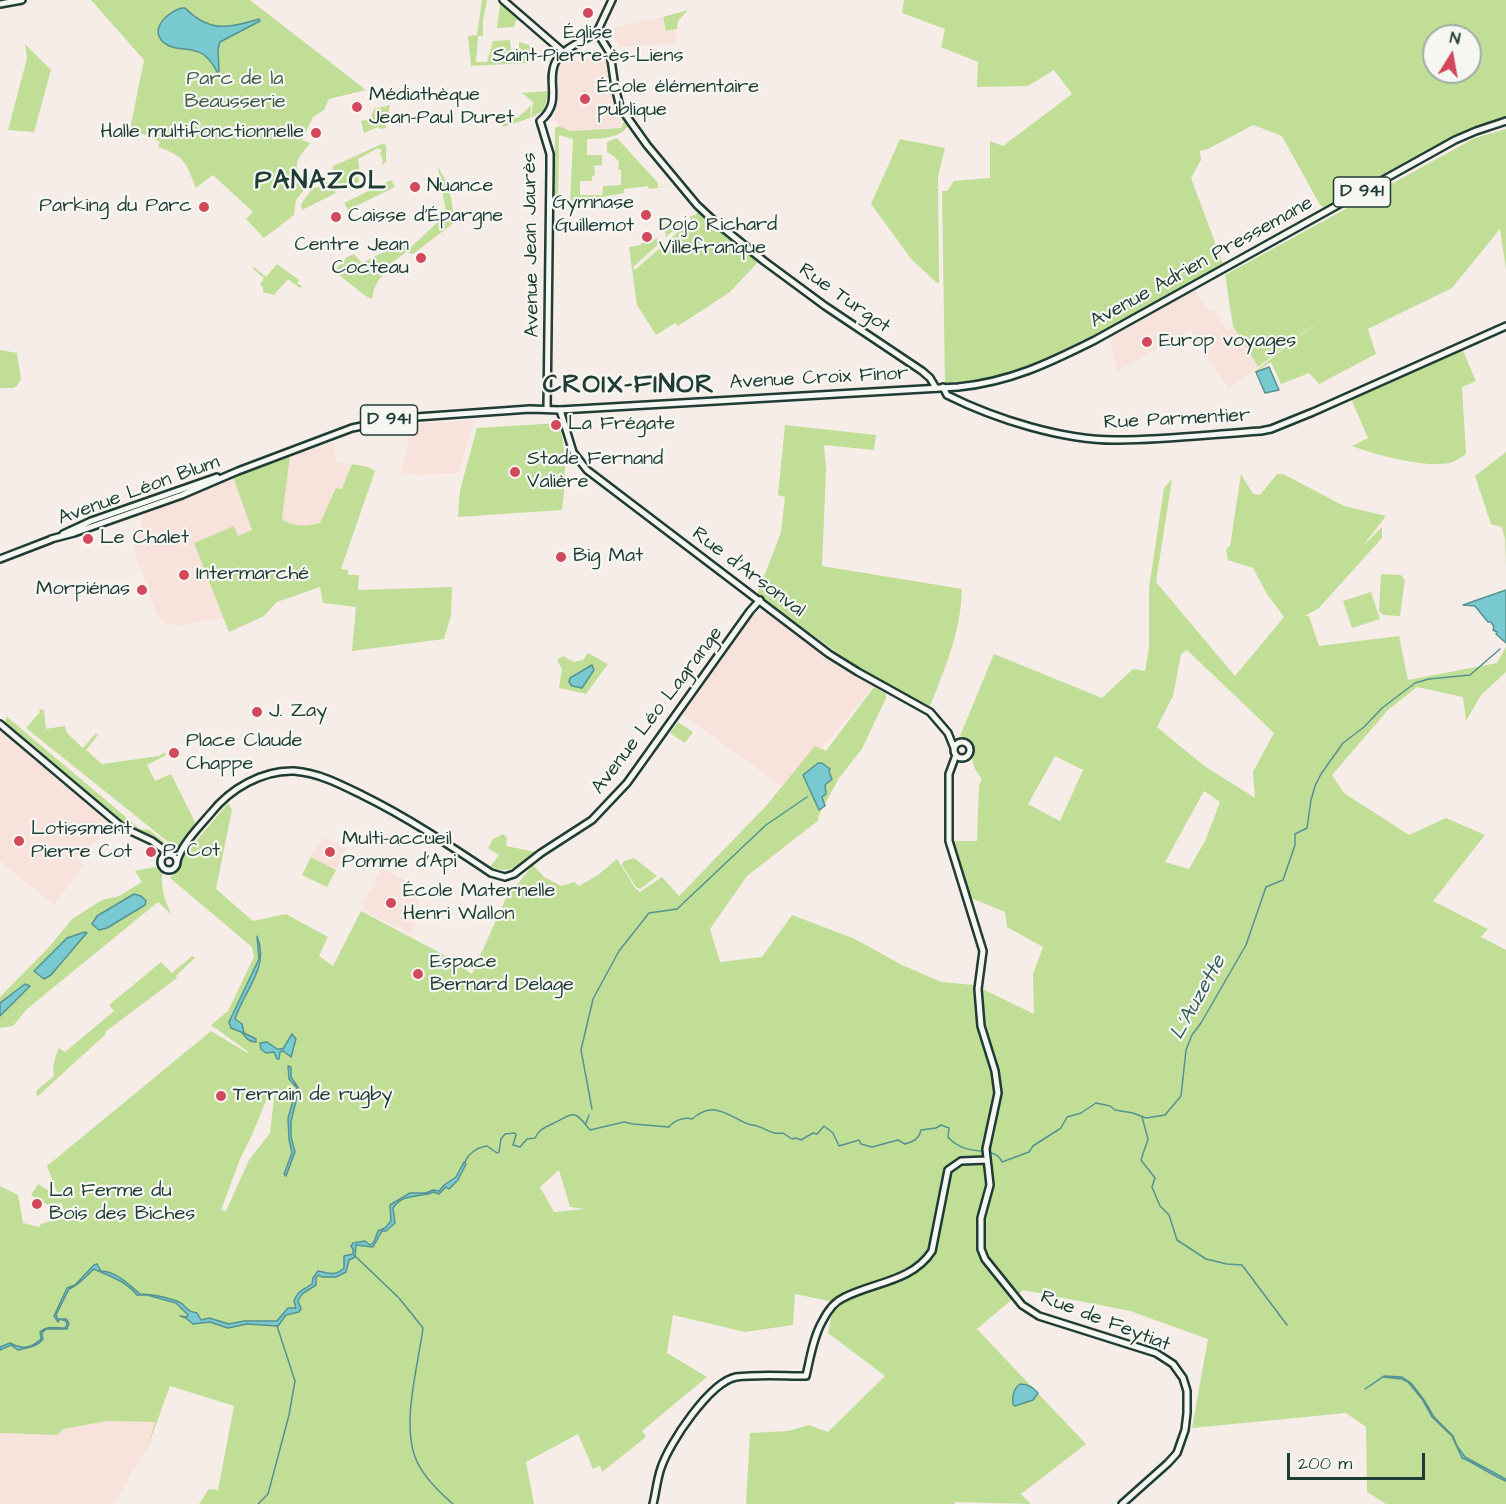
<!DOCTYPE html>
<meta charset="utf-8">
<style>
body{margin:0}
#map{position:relative;width:1506px;height:1504px;overflow:hidden;background:#f7ede8;font-family:"Architects Daughter",sans-serif}
canvas{display:block}
.north{position:absolute;left:1422px;top:24px;width:60px;height:60px;box-sizing:border-box;background:#f6f6f2;border:2px solid #a0aca6;border-radius:50%;rotate:11deg;font-size:16px;font-weight:700;line-height:24px;text-align:center;color:#1f3d34}
.north::after{content:'';display:block;margin:auto;width:21px;height:27px;background:#d1495b;clip-path:polygon(50% 0,100% 100%,50% 72%,0 100%)}
.scale{position:absolute;left:1287px;top:1453px;width:138px;height:27px;box-sizing:border-box;border:3px solid #1f3d34;border-top:0;padding-left:8px;font-size:18px;line-height:21px;white-space:nowrap;color:#1f3d34;-webkit-text-stroke:4px #f6f6f2;paint-order:stroke}
</style>
<div id="map">
<canvas width="1506" height="1504"></canvas>
<div class="north">N</div>
<div class="scale">200 m</div>
</div>
<script>
const context = document.querySelector('canvas').getContext('2d');
context.lineJoin = 'round';
function fill(path, color) { context.fillStyle = color; context.fill(path, 'evenodd'); }
function stroke(path, color, width, dash) { context.strokeStyle = color; context.lineWidth = width; context.lineCap = dash ? 'butt' : 'round'; context.setLineDash(dash || []); context.stroke(path); }
function label(font, color, halo, rows, align = 'center') {
  context.font = font + ' "Architects Daughter",sans-serif'; context.lineWidth = 4.5; context.setLineDash([]); context.textBaseline = 'middle'; context.strokeStyle = halo; context.fillStyle = color; for (const [text, x, y, turn = 0] of rows) {
    context.save(); context.translate(x, y); context.rotate((+turn || 0) * Math.PI / 180); context.textAlign = isNaN(turn) ? turn : align; if (halo) context.strokeText(text, 0, 0); context.fillText(text, 0, 0); context.restore();
  }
}
const built = new Path2D(`
 M662 17 666 32 675 30 678 44 620 47 615 38H611L612 28Z
 M608 56 611 90 616 109 623 120 621 127 570 131 560 127 555 120 557 65 560 60 578 62 579 59Z
 M1195 289 1208 310 1215 309 1226 330 1235 326 1258 368 1228 389 1191 330 1118 371 1109 338Z
 M474 420 459 473 420 475 404 473 402 469 412 424Z
 M334 442 336 463 352 464 342 489 336 488 320 523 303 526 292 525 282 519 290 456Z
 M233 477 252 530 238 536 234 527 194 543 224 617 184 625 167 624 158 616 135 555V545L144 513 148 510Z
 M770 612 873 686 809 765 781 786 683 715 747 619 758 614Z
 M0 729 115 824 76 858 84 865 54 905 0 861Z
 M323 837 347 849 336 870 311 857Z
 M382 868 419 888 416 893 419 902 412 935 364 911 362 905Z
 M107 1421 155 1422 147 1449 113 1504H0V1433L58 1435 63 1429Z`);
const green = new Path2D(`
 M91 0H250L366 90 329 99 324 110 313 117 302 140 310 143C299 158 289 165 306 180L307 186 296 200 294 215 264 238 246 219 253 212 213 175 196 188C186 163 185 156 158 147L160 142 143 134 132 135 133 130 130 129 144 60Z
 M482 0H487L483 20V36H478L476 62H487L493 41 510 40 512 63 516 62 515 57 519 56V42L529 45 531 48 527 63 471 66 468 36 477 35Z
 M904 0H1506V119L1483 124 1465 132 1325 208 1320 205 1282 136 1253 125 1208 149 1200 151 1201 160 1191 178 1223 264 1083 343 1017 372 1001 378 945 383 942 191H947L954 181 990 178V141L1003 146 1072 94 1054 70 1028 86 977 87 978 62 941 47 945 29 902 13ZM1434 36H1470V72H1434Z
 M500 4H502L522 21 516 20 514 27 497 28Z
 M688 10 678 21 677 29 666 31 663 17Z
 M25 44 51 70 34 132 8 130 27 58Z
 M549 91 544 110 531 118 533 102 522 93Z
 M390 105 386 128 380 129 378 127 364 133 361 121 370 119 374 109Z
 M531 106 530 118 503 127 500 120 510 110 517 118Z
 M624 121 628 126C620 138 600 139 587 139V155H602V165L594 166 595 174 592 177V181H580V195H602L603 186 621 185V170L618 169 619 162 614 156 607 152V142L617 138 658 183V187L675 185 649 189 648 186 624 189V193L570 203 573 139 559 135 558 199H554L555 128 559 126 570 131 621 128Z
 M1506 129V270L1500 229 1452 288 1368 329 1376 354 1319 384 1309 373 1281 384 1271 362 1249 376 1328 314 1258 367 1233 326 1225 275 1475 138Z
 M900 139 945 148 938 177 939 283 936 282 912 260 871 204Z
 M382 144 386 145V162L381 165 383 161 380 153 382 150 378 148 358 159C360 167 358 173 359 182L340 190 332 174 333 166C350 159 365 151 382 144Z
 M438 168C450 182 452 205 455 222L413 254 406 252 390 264V268C379 278 374 285 372 299L367 297 334 271 347 257 354 254 362 263 401 243 407 244 411 247 441 219 446 212Z
 M391 180 395 187 348 210 344 203Z
 M327 182 331 183 336 193 302 210 301 204 313 188 320 187Z
 M699 212 759 261 730 292 678 326 675 323 656 335 637 305 629 247 641 245V243L649 242V240L657 239 661 242 633 267 635 270 678 232 675 229 666 237 664 224 690 220V216L695 215Z
 M277 264 299 280 297 283 302 286 300 288 288 279 274 295 263 292V287L260 285 264 278 253 269 254 267 266 277Z
 M0 350 17 353 21 379 17 386 12 388H0Z
 M1459 350 1463 351 1476 381 1462 387 1466 454C1461 457 1455 462 1450 463 1425 468 1375 455 1352 446L1368 438 1351 399Z
 M559 423C567 451 566 482 562 510L458 517 460 490 477 428Z
 M785 425 876 435 874 450 824 445 826 470 822 566 962 589C961 631 945 668 930 706L874 679 757 595 781 532 785 497 778 495Z
 M1506 452V568L1505 540 1502 527 1491 524 1475 476Z
 M290 456 282 519C296 528 305 526 320 523L336 488 342 489 352 464 368 467 375 471 341 569 348 570V575H359L358 590 452 587 451 615 444 639 352 651 356 607 323 603 320 587 277 602 264 616 229 632 194 543 234 526 238 536 252 530 233 477Z
 M1241 474 1253 494 1260 495 1277 474H1283L1344 506 1386 516 1362 547 1382 527V538L1319 608 1305 616H1309L1319 646 1399 636 1408 680 1497 663 1506 647V672L1481 695 1466 721 1463 697 1417 687 1388 710 1332 775 1344 793 1409 835 1446 818 1485 835 1433 901 1488 929 1481 937 1506 950V1504H1386L1367 1492 1366 1427 1346 1413 1192 1428 1208 1339 1130 1311 1023 1290 977 1329 1086 1444 1021 1494 1031 1504 956 1502 954 1504H746L750 1433 788 1431 809 1425 828 1432 885 1376 828 1333 834 1302 795 1294 793 1325 745 1332 673 1315 667 1353 707 1377 642 1431 646 1437 602 1472 600 1466 593 1469 578 1434 526 1462 534 1504H199L209 1489 218 1490 234 1406 170 1386 147 1449 155 1422 107 1421 63 1429 58 1435 0 1433V1186L18 1195 23 1223 39 1227 41 1224 54 1220 64 1210 61 1202 56 1210 31 1195 38 1184 59 1197 47 1166 211 1031 246 1052 250 1053 211 1025 228 1011 254 957 252 947 170 878 180 867 182 858 228 803 232 810 216 889 253 921 286 914 328 937 319 956 333 966 361 911 446 956 472 974 506 898 533 865 544 877 561 886 574 882 579 886 598 875 617 859 635 888 640 892 662 877 679 896 766 806 815 746 826 751 874 687 886 694V698L862 749 839 778 818 817 819 820 747 876 710 929 720 962 762 957 792 915 855 939 902 965 941 982 974 985 1034 1014 1033 974 1043 947 1007 927 1005 912 971 898 952 841H977L979 785 982 779C973 768 970 760 974 746L967 738 960 736 994 654 1102 698 1133 669 1145 671 1149 648V588L1164 488 1172 479 1156 582 1235 676 1284 617 1267 594 1253 568 1228 560 1226 549 1230 546ZM1187 650 1274 733 1253 772 1255 798 1203 765 1157 727 1173 696 1181 654ZM1055 756 1083 770 1060 821 1028 804ZM1204 791 1220 802 1205 841 1189 869 1165 862ZM275 1089 270 1133 249 1160 226 1211 221 1210 240 1159 252 1135 270 1091ZM559 1170 570 1207 585 1209 554 1212 540 1187Z
 M1381 574 1401 575 1405 580 1400 616 1383 615 1379 611Z
 M1371 592 1380 619 1352 628 1343 601Z
 M588 653 608 664 586 694 559 688 562 669 557 660 563 656 574 662 583 660Z
 M39 709 44 710 46 729 65 726 67 733 83 748 96 733 98 735 86 750 102 764 159 756 165 752 166 755 147 765 155 781 171 774 196 824 177 849 26 728 40 712Z
 M6 716 140 829 149 830 175 850 170 851 146 835 127 828 5 725Z
 M678 722 693 732 685 743 670 733Z
 M503 834 507 838 506 846 536 852C518 865 512 875 490 867L499 855 488 848 493 839Z
 M311 857 336 870 327 887 302 875Z
 M634 858 657 876 640 889 636 887 622 865 624 861Z
 M155 867 162 870C161 887 164 900 172 915L158 902 27 1009 13 1026 0 1028V997L50 946 72 919 102 900 119 896 142 882 135 871Z
 M192 956 195 958 176 976 177 978 105 1032 106 1034 37 1097 36 1091 54 1076C52 1066 55 1057 59 1048L65 1052 114 1011 109 1005 161 962 172 973Z`);
const water = new Path2D(`
 M182 8H185C210 33 227 28 259 19L260 21 220 42 218 49 219 72H217C214 65 209 59 203 54 191 46 174 52 163 42 149 28 169 11 182 8Z
 M1269 367 1279 390 1265 393 1256 372Z
 M1506 590V643L1496 634 1497 632 1493 630 1494 627 1491 622H1488L1475 606 1463 605Z
 M592 665 594 670 582 688 572 686 569 682 570 678Z
 M818 763H822L830 769 829 772 832 779 825 785 826 794 822 797 825 806 819 810 803 775Z
 M134 894 141 896 146 901 145 905 107 928 99 930 92 924 97 916Z
 M85 932 87 933 85 935 51 975 44 979 34 971 67 938Z
 M257 936C270 968 244 990 235 1019L242 1024 244 1033 256 1039V1042C246 1041 248 1038 241 1032L231 1028 229 1022 259 959Z
 M25 984 30 986 0 1016V1003Z
 M292 1034 296 1039 291 1057 283 1051 280 1052 279 1059H277L274 1052 266 1053 261 1049 260 1043 267 1042 277 1049H283Z
 M288 1066 291 1067V1077L299 1089 291 1121V1137L295 1152 286 1176 284 1174 292 1153 289 1139 288 1118 297 1088 289 1079Z
 M464 1162 466 1164 458 1180 449 1189 446 1187 439 1194 434 1192C420 1198 403 1193 393 1208L395 1223 386 1231H382L373 1247 356 1245 355 1257 349 1260 346 1272 336 1277H322L319 1275 316 1278V1285L302 1294 298 1301 301 1309 299 1312 286 1315 278 1326 247 1324 228 1328 210 1322 193 1324 186 1318 180 1316 187 1317 188 1315 176 1303 147 1295H137C125 1281 110 1276 94 1269 86 1276 78 1286 69 1289L56 1315 58 1319H66L69 1323 67 1329H46L42 1333 43 1339C37 1347 27 1348 18 1350L11 1345 0 1350V1347L10 1343C22 1350 31 1348 41 1339L40 1332C47 1325 55 1328 65 1328L67 1325 66 1321 60 1319 58 1322 54 1316 67 1288 75 1285 94 1265 97 1264 101 1271C117 1272 128 1284 140 1294 152 1294 165 1297 177 1301 187 1305 184 1311 197 1313L201 1320 209 1318 229 1324 244 1321H277L288 1308H296L294 1301C299 1289 302 1291 312 1284L313 1278 318 1271C329 1273 334 1277 344 1268V1256L353 1254V1249L351 1246 353 1243 365 1241 370 1245 374 1242 378 1231 385 1228 391 1221 390 1205 410 1193H426L433 1190 439 1191 444 1185 456 1177Z
 M1384 1376 1402 1377 1411 1383 1424 1400 1434 1417 1453 1436 1457 1446 1465 1457 1506 1479V1481C1491 1475 1477 1464 1462 1458L1452 1436 1432 1417 1422 1399 1408 1382 1402 1379 1383 1377 1365 1389Z
 M1020 1384C1027 1384 1033 1387 1038 1393L1033 1400 1015 1406 1013 1404C1012 1396 1013 1389 1020 1384Z`);
const stream = new Path2D(`
 M592 1109 581 1050 593 999 619 951 649 913 677 909 766 825 807 797
 M1142 1117 1148 1139 1141 1160 1155 1178 1152 1187 1160 1206 1169 1215 1177 1240 1206 1259 1227 1264 1242 1265 1287 1325
 M586 1123 589 1115
 M465 1163C467 1154 478 1147 487 1146L497 1153 499 1152 501 1139 505 1134 515 1133 516 1135 513 1145 520 1147 527 1139 535 1138C540 1129 542 1129 552 1124 574 1114 572 1107 590 1130L624 1122 633 1124 669 1127C674 1120 685 1117 692 1119 715 1100 726 1115 748 1124 751 1125 754 1125 757 1126 767 1129 772 1135 783 1133L792 1139 796 1138 801 1140 813 1133 817 1134 824 1126 833 1133 839 1146 859 1140 861 1144 872 1147 898 1140 905 1144C913 1142 919 1139 921 1130L936 1128 941 1125 949 1128 948 1137C967 1159 995 1144 1002 1162L1029 1152 1033 1146 1061 1128 1067 1117 1081 1113 1096 1103 1110 1106 1115 1110 1133 1113 1146 1118 1165 1115 1181 1096 1186 1050 1192 1035 1201 1023 1246 945 1266 887 1283 880 1295 845V834L1307 828 1311 800 1315 786 1321 774 1343 743 1364 727 1382 708 1415 683 1429 679 1470 675 1500 649
 M354 1255 399 1298 423 1328C418 1366 402 1421 415 1457 422 1476 439 1492 453 1504
 M258 1504 268 1494 289 1415 295 1381 277 1326`);
const secondary = new Path2D(`
 M503 0 563 52
 M0 4 22 0
 M597 32 610 53 615 87 620 107 647 145 697 205 713 220 764 261 825 306 922 371 930 378 936 388
 M597 32 612 0
 M943 387 947 395C995 419 1064 441 1119 440 1165 440 1214 434 1261 431L1271 429 1313 412 1506 326
 M547 409 550 168V154L540 121C563 102 546 83 555 63 562 48 584 41 597 32
 M560 410 573 452 587 470 829 654 858 672 930 712 948 733 954 748
 M0 724 122 827 152 841 169 854
 M954 750a8 8 0 1 1 16 0a8 8 0 1 1-16 0Z
 M956 755 949 774V841L983 951 978 989 981 1026 995 1071 998 1093 986 1149 990 1185 981 1218V1249L985 1259 1022 1305 1039 1316 1156 1353 1173 1364 1183 1378 1187 1391V1413L1185 1430 1177 1453 1168 1463 1122 1504
 M161 862a8 8 0 1 1 16 0a8 8 0 1 1-16 0Z
 M177 861C182 844 199 827 211 813 230 789 262 770 294 771 319 773 340 784 362 795 407 817 449 845 491 873L505 877 514 874 541 853 592 820 627 783 750 611 760 600
 M653 1504C656 1492 657 1479 661 1468 669 1443 710 1382 736 1377 758 1374 783 1376 806 1376 810 1359 813 1338 822 1322 826 1314 834 1302 843 1298 873 1282 912 1282 932 1251L948 1170 961 1161 987 1160`);
const primary = new Path2D(`
 M63 534 91 521 217 477
 M51 539 74 533 182 495 238 471 352 428 402 418 530 409 560 410 958 387C1010 382 1049 363 1095 340L1455 140 1476 131 1506 121
 M0 559 52 539`);
const markers = [
 [588,13,6,"#d1495b"],
 [585,99,6,"#d1495b"],
 [357,107,6,"#d1495b"],
 [316,133,6,"#d1495b"],
 [415,187,6,"#d1495b"],
 [204,207,6,"#d1495b"],
 [646,215,6,"#d1495b"],
 [336,217,6,"#d1495b"],
 [647,237,6,"#d1495b"],
 [421,258,6,"#d1495b"],
 [1147,342,6,"#d1495b"],
 [556,425,6,"#d1495b"],
 [515,472,6,"#d1495b"],
 [88,539,6,"#d1495b"],
 [561,557,6,"#d1495b"],
 [184,575,6,"#d1495b"],
 [142,590,6,"#d1495b"],
 [257,712,6,"#d1495b"],
 [174,753,6,"#d1495b"],
 [19,841,6,"#d1495b"],
 [151,852,6,"#d1495b"],
 [330,852,6,"#d1495b"],
 [391,903,6,"#d1495b"],
 [418,974,6,"#d1495b"],
 [221,1096,6,"#d1495b"],
 [37,1204,6,"#d1495b"]
];
const shields = [
 [1362,192,57],
 [389,420,57]
];
const shieldNames = [
 ["D 941",1362,192],
 ["D 941",389,420]
];
const poiNames = [
 ["Église",588,34,"center"],
 ["Saint-Pierre-ès-Liens",588,57,"center"],
 ["École élémentaire",597,88],
 ["publique",597,111],
 ["Médiathèque",369,96],
 ["Jean-Paul Duret",369,119],
 ["Halle multifonctionnelle",304,133,"right"],
 ["Nuance",427,187],
 ["Gymnase",634,204,"right"],
 ["Guillemot",634,227,"right"],
 ["Parking du Parc",192,207,"right"],
 ["Caisse d'Épargne",348,217],
 ["Dojo Richard",659,226],
 ["Villefranque",659,249],
 ["Centre Jean",409,246,"right"],
 ["Cocteau",409,269,"right"],
 ["Europ voyages",1159,342],
 ["La Frégate",568,425],
 ["Stade Fernand",527,460],
 ["Valière",527,483],
 ["Le Chalet",100,539],
 ["Big Mat",573,557],
 ["Intermarché",196,575],
 ["Morpiénas",130,590,"right"],
 ["J. Zay",269,712],
 ["Place Claude",186,742],
 ["Chappe",186,765],
 ["Lotissment",31,830],
 ["Pierre Cot",31,853],
 ["Multi-accueil",342,840],
 ["Pomme d’Api",342,863],
 ["P. Cot",163,852],
 ["École Maternelle",403,892],
 ["Henri Wallon",403,915],
 ["Espace",430,963],
 ["Bernard Delage",430,986],
 ["Terrain de rugby",233,1096],
 ["La Ferme du",49,1192],
 ["Bois des Biches",49,1215]
];
const parkNames = [
 ["Parc de la",235,80],
 ["Beausserie",235,103]
];
const streetNames = [
 ["Avenue Jean Jaurès",532,245,-91],
 ["Avenue Adrien Pressemane",1202,263,-29],
 ["Rue Turgot",844,299,35],
 ["Avenue Croix Finor",819,379,-3],
 ["Rue Parmentier",1177,420,-3],
 ["Avenue Léon Blum",139,491,-20],
 ["Rue d'Arsonval",748,573,37],
 ["Avenue Léo Lagrange",658,711,-53],
 ["Rue de Feytiat",1105,1322,21]
];
const waterNames = [
 ["L'Auzette",1199,998,-61]
];
const districtNames = [
 ["PANAZOL",321,183],
 ["CROIX-FINOR",629,387]
];
fill(built, '#f8e2dc');
fill(green, '#c0de96');
fill(water, '#79cad0');
stroke(water, '#559292', 1.5);
stroke(stream, '#559292', 1.5);
stroke(secondary, '#1f3d34', 10);
stroke(primary, '#1f3d34', 10);
stroke(secondary, '#f6f6f2', 5);
stroke(primary, '#f6f6f2', 5);
for (const [x, y, r, color] of markers) { const dot = new Path2D(); dot.arc(x, y, r, 0, 2 * Math.PI); context.fillStyle = color; context.fill(dot); stroke(dot, '#f6f6f2', 2); }
for (const [x, y, w] of shields) { const box = new Path2D(); box.roundRect(x - w / 2, y - 15, w, 30, 4.5); context.fillStyle = '#f6f6f2'; context.fill(box); stroke(box, '#1f3d34', 1.5); }
label('bold 18px', '#1f3d34', null, shieldNames);
label('20px', '#1f3d34', '#f6f6f2', poiNames, 'left');
label('20px', '#3f5d48', '#f6f6f2', parkNames);
label('20px', '#1f3d34', '#f6f6f2', streetNames);
label('italic 21px', '#36605b', '#f6f6f2', waterNames);
context.letterSpacing = '1.5px';
label('bold 26px', '#1f3d34', '#f6f6f2', districtNames);
context.letterSpacing = '0px';
</script>
